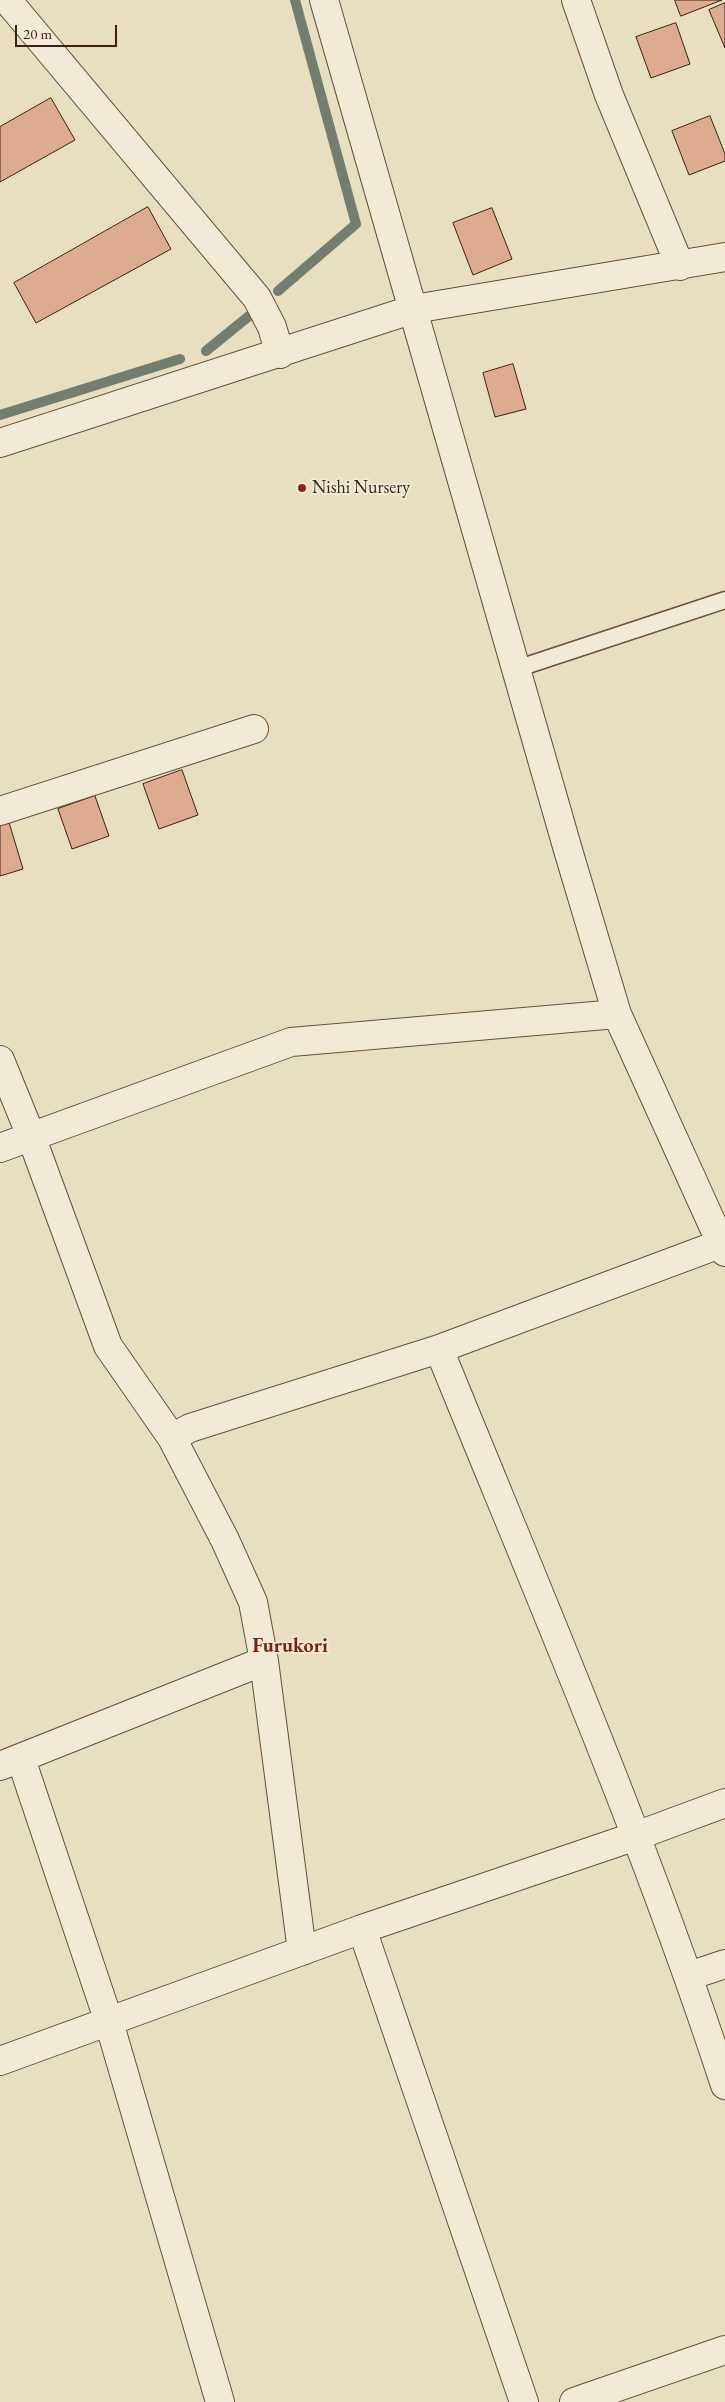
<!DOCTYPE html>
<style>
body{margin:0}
#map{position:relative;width:725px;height:2402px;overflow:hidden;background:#e8dfc1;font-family:"EB Garamond",serif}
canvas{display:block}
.scale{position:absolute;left:15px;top:25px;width:102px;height:22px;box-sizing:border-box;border:2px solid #3e1f13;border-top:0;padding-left:6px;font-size:15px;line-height:18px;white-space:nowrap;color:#3e1f13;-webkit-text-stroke:4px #f0ead7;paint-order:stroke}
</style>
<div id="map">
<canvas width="725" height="2402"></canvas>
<div class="scale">20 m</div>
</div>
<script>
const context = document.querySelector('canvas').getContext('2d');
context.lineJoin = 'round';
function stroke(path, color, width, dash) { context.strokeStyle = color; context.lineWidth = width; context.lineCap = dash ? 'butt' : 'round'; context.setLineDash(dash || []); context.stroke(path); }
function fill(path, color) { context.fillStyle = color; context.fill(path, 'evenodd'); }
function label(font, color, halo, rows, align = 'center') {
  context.font = font + ' "EB Garamond",serif'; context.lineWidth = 4; context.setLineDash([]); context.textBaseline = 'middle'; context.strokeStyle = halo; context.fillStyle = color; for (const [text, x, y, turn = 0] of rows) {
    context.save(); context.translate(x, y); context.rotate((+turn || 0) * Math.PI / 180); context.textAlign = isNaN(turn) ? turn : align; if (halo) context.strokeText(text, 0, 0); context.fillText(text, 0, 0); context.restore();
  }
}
const stream = new Path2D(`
 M278 291 356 224 295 0
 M206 351 249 316
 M0 415 180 359`);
const building = new Path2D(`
 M675 0H722L681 16Z
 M725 3V48L709 10Z
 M676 23 690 64 651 78 636 37Z
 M51 98 75 140 0 182V127Z
 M710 116 725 154V161L689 175 672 131Z
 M148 207 171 249 36 323 14 283Z
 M492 208 512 259 473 275 453 223Z
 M513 364 526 409 495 417 483 373Z
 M182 770 198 815 159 829 143 784Z
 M95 796 109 836 72 849 58 809Z
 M8 819 23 869 0 876V821Z`);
const service = new Path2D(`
 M516 669 725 600`);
const minor = new Path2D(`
 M7 0 257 298 272 327 280 354
 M324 0 568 850 617 1014 725 1252
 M576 0 609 95 680 266
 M0 443 414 309 725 257
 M0 811 254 729
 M0 1060 31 1136 108 1346 172 1438 225 1540 253 1602 264 1661 302 1951
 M0 1148 291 1042 617 1014
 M439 1349C538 1593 643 1835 725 2085
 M172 1438 190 1428 439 1349 725 1242
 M21 1759 109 2022 220 2402
 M0 1766 264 1661
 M362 1929 524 2402
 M689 1976 725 1964
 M0 2061 362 1929 636 1836 725 1803
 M574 2402 725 2350`);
const markers = [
 [302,488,5,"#8f2418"]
];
const poiNames = [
 ["Nishi Nursery",312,488]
];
const quarterNames = [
 ["Furukori",290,1647]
];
stroke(stream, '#747e70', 10);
fill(building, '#ddab90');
stroke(building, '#3e1f13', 1);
stroke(service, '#684f3e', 19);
stroke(minor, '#684f3e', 30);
stroke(service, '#f0ead7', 16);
stroke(minor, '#f0ead7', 28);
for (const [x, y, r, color] of markers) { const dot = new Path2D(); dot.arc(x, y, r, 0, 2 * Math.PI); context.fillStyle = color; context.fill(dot); stroke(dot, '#f0ead7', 2); }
label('18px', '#3e1f13', '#f0ead7', poiNames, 'left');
label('bold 20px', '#7a1f14', '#f0ead7', quarterNames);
</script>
